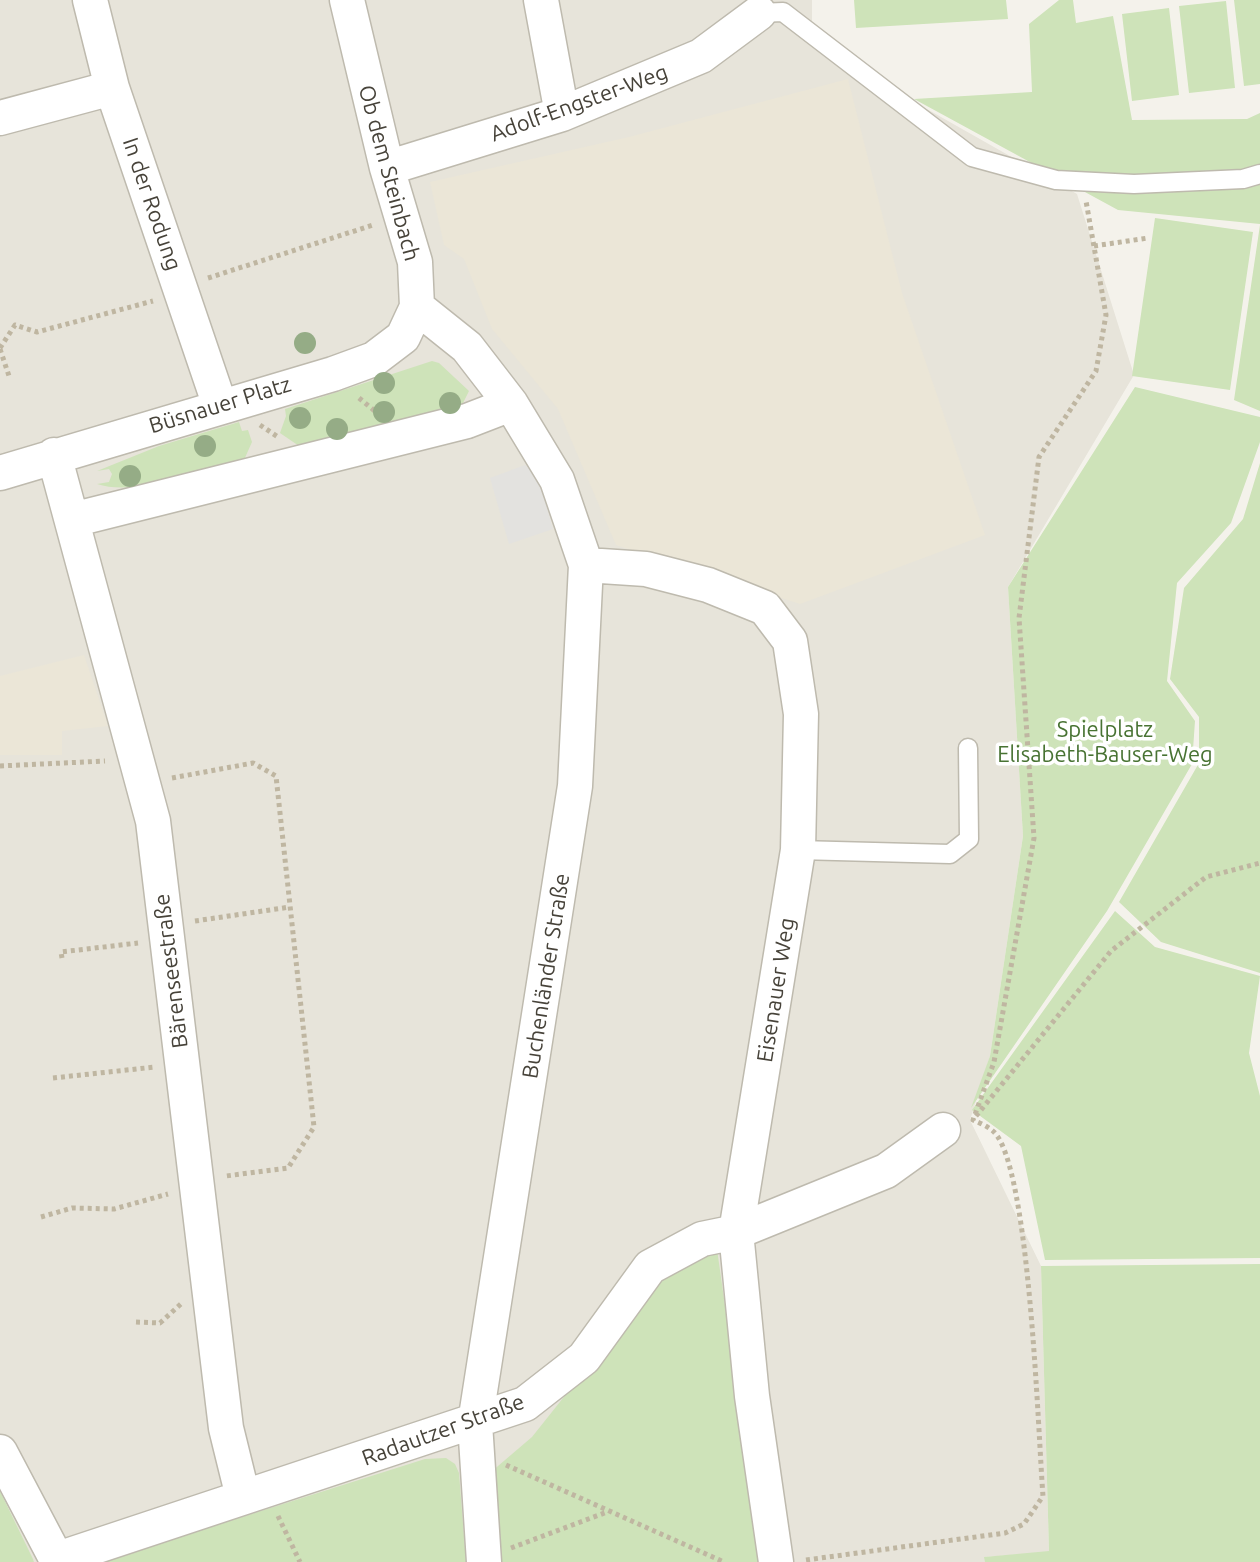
<!DOCTYPE html>
<meta charset="utf-8">
<style>
body{margin:0}
canvas{display:block;background:#f4f2eb}
</style>
<canvas width="1260" height="1562"></canvas>
<script>
const context = document.querySelector('canvas').getContext('2d');
context.lineJoin = 'round';
function fill(path, color) { context.fillStyle = color; context.fill(path, 'evenodd'); }
function stroke(path, color, width, dash) { context.strokeStyle = color; context.lineWidth = width; context.lineCap = dash ? 'butt' : 'round'; context.setLineDash(dash || []); context.stroke(path); }
function label(font, color, halo, rows, align = 'center') {
  context.font = font + ' Ubuntu,sans-serif'; context.lineWidth = 7; context.setLineDash([]); context.textBaseline = 'middle'; context.strokeStyle = halo; context.fillStyle = color; for (const [text, x, y, turn = 0] of rows) {
    context.save(); context.translate(x, y); context.rotate((+turn || 0) * Math.PI / 180); context.textAlign = isNaN(turn) ? turn : align; if (halo) context.strokeText(text, 0, 0); context.fillText(text, 0, 0); context.restore();
  }
}
const residential = new Path2D(`
 M0 0H812V44L1077 194 1134 375 1008 587 1023 836 990 1056 970 1120 1041 1266 1049 1552 985 1557V1562H34L0 1491Z`);
const education = new Path2D(`
 M848 79 902 293 985 535 800 604 616 545 558 409 492 329 464 259 444 245 430 182 629 137Z
 M84 655 108 726 62 731V755H0V676Z`);
const green = new Path2D(`
 M854 0H1006L1008 19 856 28Z
 M1059 0H1073L1076 23 1113 16 1132 120 1247 119 1260 113V224L1118 210 914 99 1032 92 1029 24Z
 M1234 0H1260V84L1244 86Z
 M1226 1 1235 88 1189 93 1179 6Z
 M1169 8 1179 95 1132 101 1122 14Z
 M1155 218 1253 232 1230 390 1132 376Z
 M1260 225V411L1234 400Z
 M432 361 439 363 469 391 462 405 302 448 280 433 286 416 285 409Z
 M1135 387 1260 417V442L1231 523 1177 583 1167 681 1195 721 1192 764 1107 911 971 1108 990 1056 1023 836 1008 587Z
 M239 422 242 431 248 430 252 442 244 460C202 470 136 497 97 484L109 482 112 474 109 469 97 471 159 446Z
 M1260 463V973L1161 942 1119 902 1199 763V717L1170 679 1184 588 1243 519Z
 M1115 911 1155 947 1260 976 1249 1053 1260 1096V1258L1045 1260 1021 1146 972 1110Z
 M717 1249 761 1562H496L491 1472 532 1437 657 1280Z
 M1260 1264V1562H985L984 1557 1049 1551 1041 1266Z
 M446 1458 455 1464 459 1473 466 1562H100L425 1459Z
 M0 1491 33 1559 34 1562H0Z`);
const parking = new Path2D(`
 M525 465 538 477 553 529 509 544 490 478Z`);
const path = new Path2D(`
 M1094 246 1148 238
 M208 278 373 225
 M0 348 15 325 37 332 153 301
 M0 349 9 376
 M359 398 376 412
 M260 425 278 437
 M0 766 105 761
 M172 778 253 763 276 776 314 1127 288 1168 226 1176
 M195 921 290 907
 M62 958 61 952 138 943
 M53 1078 155 1067
 M976 1116 1111 951 1206 877 1260 863
 M41 1217 72 1208 114 1209 168 1194
 M136 1322 160 1323 183 1302
 M506 1465 724 1562
 M278 1516 300 1562
 M511 1548 607 1512
 M806 1560 1005 1533 1024 1524 1043 1496C1038 1433 1030 1168 994 1132 989 1127 980 1123 973 1120L994 1062 1034 838 1019 618 1039 457 1096 371 1106 315 1086 201`);
const service = new Path2D(`
 M760 6 759 13 783 12 972 157 1056 180 1134 184 1243 179 1260 174
 M798 850 950 854 969 839 968 748`);
const minor = new Path2D(`
 M90 0 112 88 220 406
 M541 0 562 114
 M0 118 112 88
 M387 168 562 114 701 56 759 13
 M417 307 467 347 511 404 557 480 586 565 575 786 475 1423 484 1562
 M54 455 153 821 226 1428 243 1497
 M0 473 333 374 374 359 403 337 417 307 415 262 387 168 347 0
 M72 520 467 421 511 404
 M586 565 646 569 708 585 765 608 790 641 801 714 798 850 736 1232 752 1396 776 1562
 M0 1452 58 1562
 M58 1559 525 1404 584 1358 650 1267 702 1239 736 1232 886 1171 943 1130`);
const trees = [
 [305,343],
 [384,383],
 [450,403],
 [384,412],
 [300,418],
 [337,429],
 [205,446],
 [130,476]
];
const streetNames = [
 ["Adolf-Engster-Weg",579,103,-20],
 ["Ob dem Steinbach",389,173,75],
 ["In der Rodung",152,204,71],
 ["Büsnauer Platz",220,405,-17],
 ["Bärenseestraße",171,971,-97],
 ["Buchenländer Straße",546,976,-81],
 ["Eisenauer Weg",776,990,-81],
 ["Radautzer Straße",443,1430,-20]
];
const parkNames = [
 ["Spielplatz",1105,730],
 ["Elisabeth-Bauser-Weg",1105,755]
];
fill(residential, '#e7e4da');
fill(education, '#ebe6d7');
fill(green, '#cee3b9');
fill(parking, '#e3e2df');
stroke(service, '#bebaae', 21);
stroke(minor, '#bebaae', 37);
stroke(path, '#bfb6a1', 5, [4, 4]);
stroke(service, '#fff', 18);
stroke(minor, '#fff', 34);
context.fillStyle = '#95ac86';
for (const [x, y] of trees) { context.beginPath(); context.arc(x, y, 11, 0, 2 * Math.PI); context.fill(); }
label('22px', '#47433a', '#fff', streetNames);
label('22px', '#487333', '#fff', parkNames);
</script>
